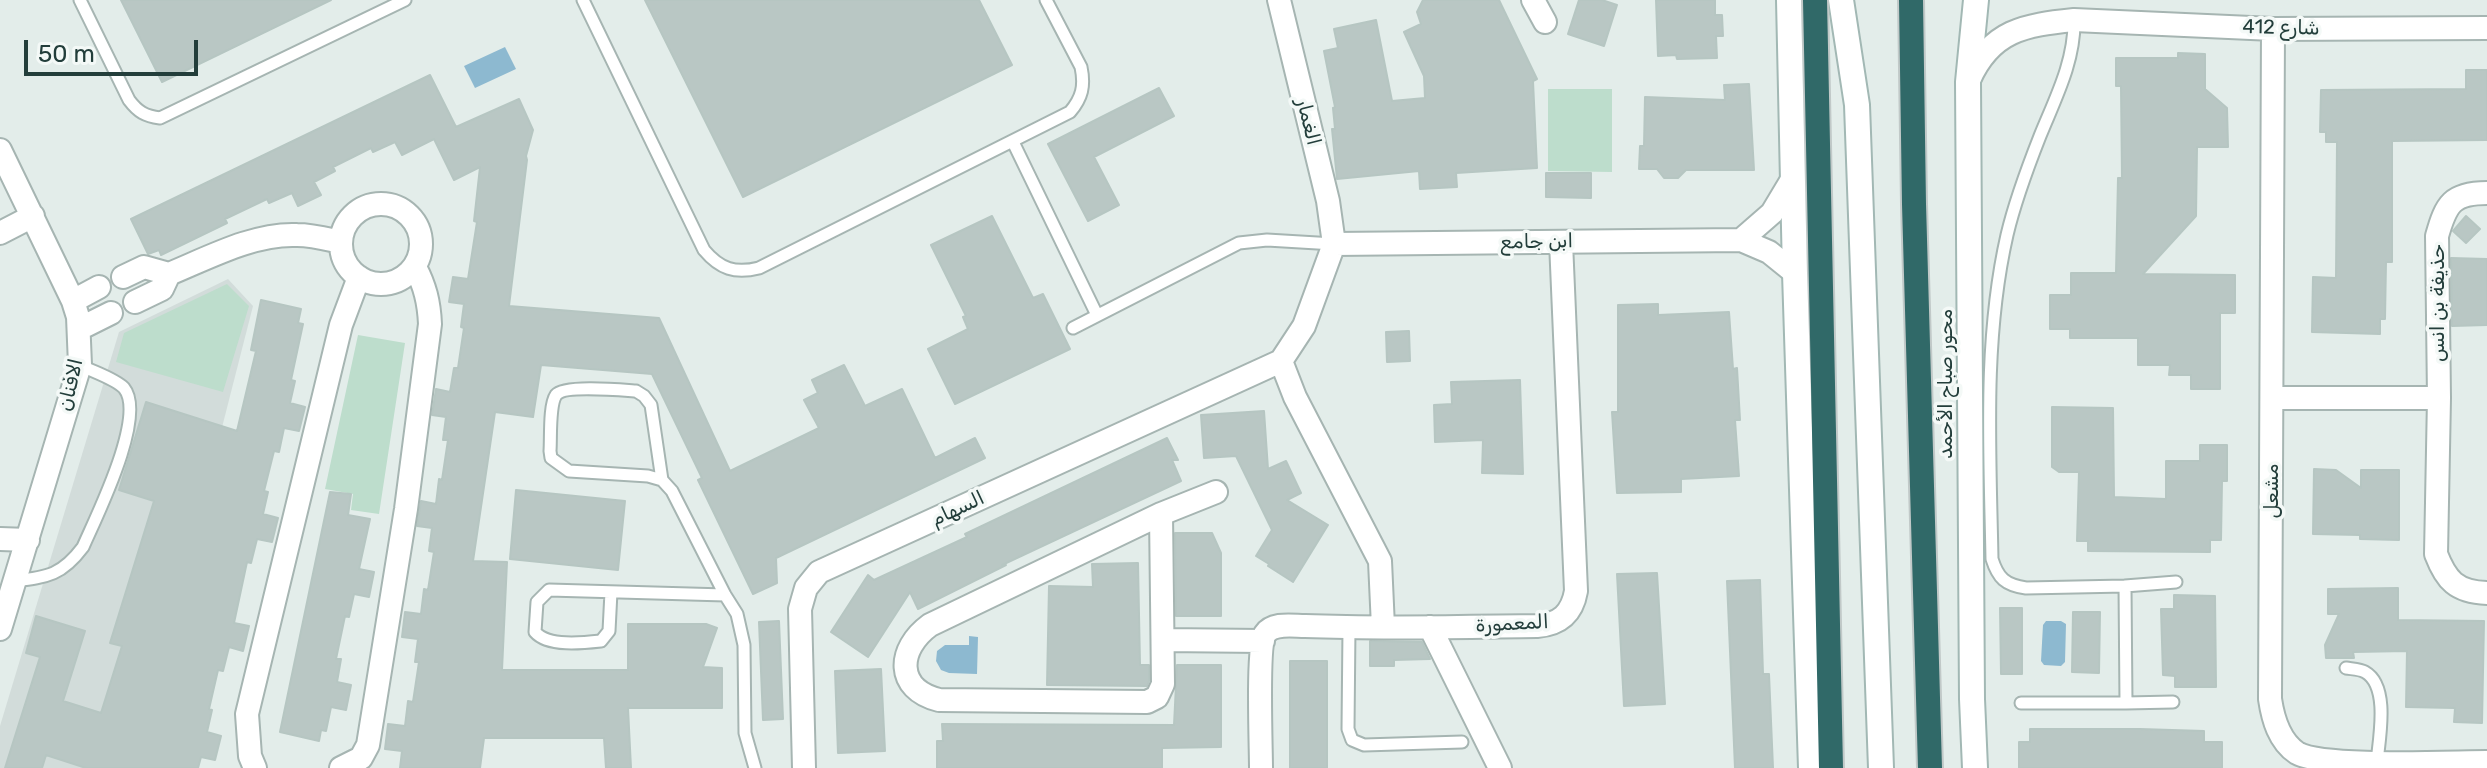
<!DOCTYPE html>
<meta charset="utf-8">
<style>
body{margin:0}
#map{position:relative;width:2487px;height:768px;overflow:hidden;background:#e3edea;font-family:Rubik,sans-serif}
canvas{display:block}
.scale{position:absolute;left:24px;top:40px;width:174px;height:36px;box-sizing:border-box;border:4px solid #233e3b;border-top:0;padding-left:10px;font-size:24px;line-height:28px;white-space:nowrap;color:#233e3b;-webkit-text-stroke:6px #f4f9f7;paint-order:stroke}
</style>
<div id="map">
<canvas width="2487" height="768"></canvas>
<div class="scale">50 m</div>
</div>
<script>
const context = document.querySelector('canvas').getContext('2d');
context.lineJoin = 'round';
function fill(path, color) { context.fillStyle = color; context.fill(path, 'evenodd'); }
function stroke(path, color, width, dash) { context.strokeStyle = color; context.lineWidth = width; context.lineCap = dash ? 'butt' : 'round'; context.setLineDash(dash || []); context.stroke(path); }
function label(font, color, halo, rows, align = 'center') {
  context.font = font + ' Rubik,Vazirmatn,sans-serif'; context.lineWidth = 7; context.setLineDash([]); context.textBaseline = 'middle'; context.strokeStyle = halo; context.fillStyle = color; for (const [text, x, y, turn = 0] of rows) {
    context.save(); context.translate(x, y); context.rotate((+turn || 0) * Math.PI / 180); context.textAlign = isNaN(turn) ? turn : align; if (halo) context.strokeText(text, 0, 0); context.fillText(text, 0, 0); context.restore();
  }
}
const built = new Path2D(`
 M228 279 253 306 135 768H0V726L119 332Z`);
const green = new Path2D(`
 M1548 89H1612V172L1548 171Z
 M227 284 249 306 223 392 116 362 124 333Z
 M358 335 405 343 379 514 351 510 353 494 325 489Z`);
const water = new Path2D(`
 M505 47 516 69 475 88 464 66Z
 M2046 621H2061L2066 624 2065 662 2061 666 2044 665 2041 661 2043 625Z
 M969 636 978 637 977 674 949 673 941 670 936 661 937 651 945 645H969Z`);
const building = new Path2D(`
 M121 0H331L162 82Z
 M645 0H979L1012 65 743 197Z
 M1423 0H1499L1537 79 1533 81 1537 168 1456 173 1457 187 1420 189 1419 171 1337 179 1332 129H1335L1333 108 1335 107 1324 51 1338 48 1334 29 1376 20 1392 101 1425 98 1424 76 1404 32 1421 24 1417 12Z
 M1579 0H1602L1617 5 1604 46 1568 34Z
 M1656 0H1715V15H1722L1723 36H1716L1717 58 1677 59 1676 55 1658 56Z
 M2178 53 2205 54V89L2227 108 2228 147H2197L2196 216 2143 274 2235 275V313H2220V389H2191V375H2169L2170 365H2138V338H2070V329H2050V295H2071V273H2116L2118 178H2122L2121 86H2116V58H2178Z
 M2466 70H2487V140L2392 141V262H2386L2385 319H2380V334L2312 332 2313 277 2336 278 2337 142H2326V132H2320L2321 90 2466 89Z
 M430 75 456 127 519 99 533 130 526 156 527 160 509 306 659 318 730 471 819 428 804 400 818 393 812 380 844 365 865 406 902 389 935 458 975 438 985 458 776 558 777 583 753 594 698 480 702 478 652 374 541 365 533 417 495 412 473 561 507 562 502 670H628V624H706L717 628 703 667 722 668V708H628L631 768H606L604 738H484L480 768H400L402 751 385 749 388 724 405 726 408 701 413 702 419 662H415L418 639 402 637 405 612 421 614 424 589 428 590 434 552 429 551 432 528 417 526 421 501 436 504 439 479 442 480 448 440H443L446 417 432 415 436 389 450 392 454 368H458L464 328 461 327 464 304 449 302 453 277 468 279 477 222 474 221 480 167 454 180 434 139 402 155 395 142 373 152 371 148 333 167 335 171 314 182 321 195 298 206 292 193 269 203 267 199 225 219 227 223 161 255 159 250 148 254 131 219Z
 M1749 84 1754 170H1686L1678 178H1664L1657 169H1639L1640 146H1644L1645 97 1725 100 1724 85Z
 M1159 88 1174 116 1094 157 1119 205 1088 221 1048 144Z
 M1546 173H1591V198L1546 197Z
 M992 216 1033 298 1043 294 1070 349 955 404 928 349 968 329 963 317 966 316 931 245Z
 M2466 216 2480 229 2466 243 2453 231Z
 M2451 258 2487 259V325L2452 326Z
 M261 300 301 309 298 323 303 324 291 380 295 381 290 403 305 407 299 431 284 428 279 452 274 451 264 491 268 492 263 514 278 518 272 542 257 539 251 563 247 562 234 623 249 626 243 651 229 647 223 671 218 670 209 709 212 710 207 732 221 736 215 760 201 757 198 768H86L46 755 42 768H5L40 657 26 653 36 616 85 631 63 701 101 713 122 646 110 643 154 501 119 490 146 402 237 431 256 351 251 350Z
 M1658 304V315L1729 312 1733 369 1737 368 1740 420H1735L1739 476 1681 479V492L1617 493 1612 412H1618V305Z
 M1409 331 1410 361 1387 362 1386 332Z
 M1520 380 1523 474 1482 473 1483 440 1435 442 1434 405 1452 404 1451 382Z
 M2052 407 2113 408 2114 497 2166 499V461H2200V445H2227V481H2222L2221 540H2210V552L2088 551V541H2077L2079 472H2059L2052 467Z
 M1264 411 1268 469 1286 461 1301 493 1287 500 1328 525 1293 582 1268 566 1269 564 1256 556 1272 530 1236 456 1204 458 1201 415Z
 M1167 438 1178 460H1172L1181 481 1002 565H1006L918 609 910 592 868 657 831 632 868 575 874 580 967 537 965 534Z
 M2314 469 2336 470 2361 488V470H2399V540L2360 539V535L2313 534Z
 M516 490 625 501 618 570 510 559Z
 M330 492 351 494 348 515 370 519 359 569 374 572 369 597 354 594 349 617 345 616 336 659H341L337 682 351 685 346 710 331 707 326 731 321 730 319 741 280 732Z
 M1175 533H1212L1221 553V616H1176Z
 M1138 563 1140 665H1149V681L1147 686 1047 685 1049 586 1093 587 1092 564Z
 M1657 573 1665 704 1624 706 1617 574Z
 M1760 580 1763 674H1769L1773 768H1735L1727 581Z
 M2398 588V620L2484 621 2482 723 2454 722 2455 708 2406 707 2407 651 2353 652 2354 658H2326L2325 645 2339 614H2328V589Z
 M2174 595 2215 596 2216 687H2175V676L2163 675 2161 609H2174Z
 M2000 608H2022V674H2001Z
 M2073 612H2100L2099 673 2072 672Z
 M779 621 783 719 763 720 759 622Z
 M1370 641 1422 642 1430 659 1394 660V666H1370Z
 M1290 661H1327V768H1290Z
 M1177 665H1221V747L1162 748V768H937V741H943L942 724 1174 725Z
 M881 669 885 751 838 753 835 671Z
 M2030 729H2140L2204 731V742H2222V768H2019V742H2030Z`);
const lane = new Path2D(`
 M80 0 129 100C138 112 145 116 160 118L405 0
 M583 0 704 250C720 269 735 274 759 268L1070 112C1082 98 1085 86 1081 67L1046 0
 M1013 142 1097 315
 M1073 328 1239 243 1267 240 1334 244
 M662 480 651 405 644 396 636 391C621 390 564 385 556 395 549 405 551 438 550 451L551 458 569 471 648 476 662 480 672 491 725 595 737 614 744 645 745 733 755 768
 M15 581C48 577 62 575 83 547 96 517 147 416 124 388 114 378 93 372 80 365
 M2125 586 2176 582
 M611 592 609 631 601 641C583 643 548 647 535 632L537 602 549 590 725 595
 M1349 628 1348 729 1352 740 1364 745 1462 742
 M2346 668C2352 669 2360 669 2365 672 2390 686 2379 739 2377 762
 M2021 703H2126L2125 586 2026 588C2005 585 1998 578 1992 559 1990 451 1983 340 2007 235 2015 201 2027 169 2040 136 2055 99 2075 61 2074 20
 M2126 703 2173 702`);
const street = new Path2D(`
 M1279 0 1328 201 1334 244 1304 326 1281 361 1295 397 1380 561 1383 627
 M1533 0 1545 22
 M2273 29 2270 699C2273 719 2279 741 2297 753 2323 768 2449 762 2487 762
 M1969 80C1991 30 2025 25 2074 20L2273 29 2487 28
 M0 150 73 301 78 317 80 365 0 629
 M2487 193C2452 193 2446 204 2437 236L2439 398 2436 554C2446 580 2456 592 2487 593
 M341 244a40 40 0 1 1 80 0a40 40 0 1 1-80 0Z
 M0 233 33 216
 M1741 240 1772 213 1793 178
 M1334 244 1741 240 1769 252 1795 273
 M123 277 144 267 169 274
 M73 301 99 287
 M135 302 162 289 169 274C208 258 254 233 297 235 312 235 327 239 341 242
 M79 329 111 313
 M2273 398H2439
 M1161 514 1163 684 1157 697 1147 702 939 700C895 689 897 649 930 625L1161 514 1216 492
 M0 539 28 540
 M1430 627 1500 768
 M1163 640 1263 641
 M255 768 250 756 247 714 341 325 359 277
 M341 768 361 758 368 745 406 509 430 324C429 302 425 286 415 267
 M804 768 800 609 806 588 819 572 1281 361
 M1261 768C1261 746 1257 647 1265 634 1273 622 1293 626 1305 626 1382 629 1460 627 1537 626 1560 624 1572 614 1576 591L1561 242`);
const secondary = new Path2D(`
 M1789 0 1795 273 1811 768
 M1841 0 1857 105 1881 768
 M1975 768 1972 699 1968 82 1976 0`);
const highway = new Path2D(`
 M1815 0 1831 768
 M1911 0 1914 204 1930 768`);
const streetNames = [
 ["شارع 412",2281,28,1],
 ["الغمار",1308,122,76],
 ["ابن جامع",1537,242,-1],
 ["حذيفة بن انس",2438,303,-90],
 ["محور صباح الأحمد",1946,384,-90],
 ["الافنان",71,385,-77],
 ["مشعل",2272,491,-90],
 ["السهام",958,509,-25],
 ["المعمورة",1512,624,-3]
];
fill(built, '#d2dcda');
fill(green, '#bdddcc');
fill(water, '#8db9d0');
fill(building, '#b9c7c4');
stroke(building, '#b6c6c2', 2);
stroke(lane, '#a6b5b2', 15);
stroke(street, '#a6b5b2', 26);
stroke(secondary, '#a2b8b4', 28);
stroke(highway, '#c1c9c8', 28);
stroke(lane, '#fff', 11);
stroke(street, '#fff', 22);
stroke(secondary, '#fff', 24);
stroke(highway, '#306968', 24);
label('20px', '#233e3b', '#f4f9f7', streetNames);
</script>
